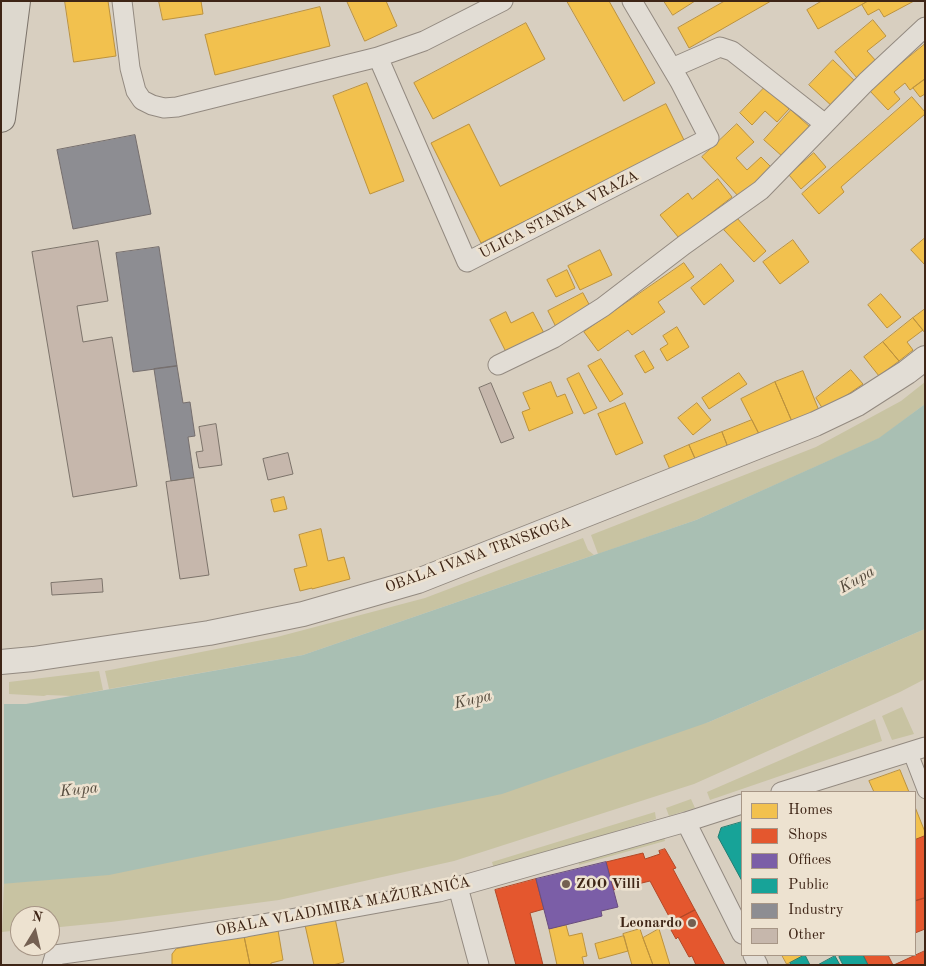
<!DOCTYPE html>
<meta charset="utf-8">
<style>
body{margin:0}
#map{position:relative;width:926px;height:966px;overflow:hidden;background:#d8cfc0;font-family:"Old Standard TT",serif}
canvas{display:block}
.frame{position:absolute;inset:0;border:2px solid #3e2516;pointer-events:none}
.legend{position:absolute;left:741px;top:791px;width:175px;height:165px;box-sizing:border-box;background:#ede2d0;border:1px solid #a79686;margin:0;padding:6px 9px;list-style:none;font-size:15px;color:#3e2516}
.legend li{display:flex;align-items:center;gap:10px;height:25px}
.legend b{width:25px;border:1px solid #a79686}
.north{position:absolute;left:10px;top:906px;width:50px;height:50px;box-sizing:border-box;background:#ede2d0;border:1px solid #a79686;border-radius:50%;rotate:9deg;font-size:14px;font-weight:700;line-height:20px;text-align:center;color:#3e2516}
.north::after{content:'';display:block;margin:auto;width:18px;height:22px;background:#746052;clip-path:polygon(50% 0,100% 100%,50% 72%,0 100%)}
</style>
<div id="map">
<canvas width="926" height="966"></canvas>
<div class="frame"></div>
<ul class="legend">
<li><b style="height:14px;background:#f2c14e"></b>Homes</li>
<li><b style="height:14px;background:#e4572e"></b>Shops</li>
<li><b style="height:14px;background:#7b5ea7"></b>Offices</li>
<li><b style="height:14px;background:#17a398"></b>Public</li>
<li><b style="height:14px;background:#8d8d92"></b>Industry</li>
<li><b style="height:14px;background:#c6b7ac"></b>Other</li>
</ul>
<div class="north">N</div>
</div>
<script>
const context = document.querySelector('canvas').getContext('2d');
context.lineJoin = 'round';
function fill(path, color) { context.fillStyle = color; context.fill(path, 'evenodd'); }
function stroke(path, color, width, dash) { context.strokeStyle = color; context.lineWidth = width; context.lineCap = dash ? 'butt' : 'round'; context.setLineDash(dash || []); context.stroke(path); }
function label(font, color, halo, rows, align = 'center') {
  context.font = font + ' "Old Standard TT",serif'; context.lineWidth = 5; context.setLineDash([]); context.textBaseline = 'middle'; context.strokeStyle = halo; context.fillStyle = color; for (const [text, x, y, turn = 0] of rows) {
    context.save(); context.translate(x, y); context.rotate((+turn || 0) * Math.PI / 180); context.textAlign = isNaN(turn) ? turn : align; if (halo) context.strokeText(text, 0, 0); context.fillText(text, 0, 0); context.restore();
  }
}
const green = new Path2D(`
 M925 382V404L880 438 696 520 598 554 591 535 816 447 901 401Z
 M583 538 588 550 594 555 303 655 109 689 105 671 277 637 425 598Z
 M925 629V679L900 692 694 784 454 861 279 900 111 922 50 928V916H20V930L2 932 4 883 709 722Z
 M99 671 103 690 72 696 47 695 44 696 9 694V682Z
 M902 707 914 734 892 740 882 716Z
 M875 719 882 741 710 800 707 792Z
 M691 799 695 808 669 816 666 808Z
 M655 812 656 819 494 869 492 862Z
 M663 834 665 841 579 865 578 858Z`);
const water = new Path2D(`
 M925 404V629L709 722 502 794 109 875 1 884V704H26L303 655 696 520 879 438Z`);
const pier = new Path2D(`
 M1 702H4V887H1Z`);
const homes = new Path2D(`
 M65 1H108L116 56 74 62Z
 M159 1H201L203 14 163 20Z
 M347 1H386L397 26 365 41Z
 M567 1H609L655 83 624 101Z
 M664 1H695L673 15Z
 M725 1H771L689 48 678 28Z
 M822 1H868L818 29 807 10Z
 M868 1H914L884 17 879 9 868 15 862 5Z
 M320 7 330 46 215 75 205 35Z
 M873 20 886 36 867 51 877 62 857 78 835 52Z
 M526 23 545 59 433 119 414 83Z
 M925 44V79L910 90 905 83 894 92 900 99 888 110 869 90Z
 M833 60 858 84 834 108 809 85Z
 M925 79V94L920 97 913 88Z
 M367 83 404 181 370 194 333 96Z
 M765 87 789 109 777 122 765 111 752 125 740 113Z
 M912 97 925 112V114L841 187 844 192 819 214 802 194Z
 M666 104 685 142 481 243 431 143 469 124 500 186Z
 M791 110 810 127 783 157 764 140Z
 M737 124 754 142 736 158 747 170 761 157 772 168 740 198 702 157Z
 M814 153 826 167 801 189 789 175Z
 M718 179 732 197 679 238 660 215 688 193 692 199Z
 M737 218 766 251 754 262 724 230Z
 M925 238V265L911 250Z
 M793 240 809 262 780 284 763 262Z
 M600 250 612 275 580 290 568 266Z
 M684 263 694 277 658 302 665 312 632 335 628 330 598 351 584 332Z
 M721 264 734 281 704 305 691 288Z
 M567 270 575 288 556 297 547 280Z
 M583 293 591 308 556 327 548 311Z
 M881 294 901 317 887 328 868 305Z
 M925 309V333L913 318Z
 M506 312 511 323 533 312 545 335 507 354 490 320Z
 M913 318 923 330 907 342 913 350 899 361 883 342Z
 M677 327 689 347 667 361 660 349 668 344 663 336Z
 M883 342 899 361 879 376 864 357Z
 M644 351 654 368 645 373 635 356Z
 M601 359 623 394 610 402 588 366Z
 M851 370 863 384 824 411 816 398Z
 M803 371 820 413 793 424 775 382Z
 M579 373 597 408 584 414 567 379Z
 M739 373 747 384 709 409 702 398Z
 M551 382 557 397 565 394 573 413 529 431 522 412 530 409 523 393Z
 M775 382 793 424 760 436 741 399Z
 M625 403 643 443 616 455 598 414Z
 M697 403 711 420 693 435 678 418Z
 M752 420 760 436 729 450 722 432Z
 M722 432 729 450 697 463 689 445Z
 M689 445 697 463 672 474 664 456Z
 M284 497 287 509 274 512 271 500Z
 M321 529 328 561 344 557 350 579 312 589V588L300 591 294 569 307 566 299 535Z
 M900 770 909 792H874L869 781Z
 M915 807 925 832V836L915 840Z
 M335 918 344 962 333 965H314L305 925Z
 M566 925 569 936 582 933 587 956 582 957 584 965H557L549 929Z
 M640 929 643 938 653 965H632L623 934Z
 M659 929 670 965H653L643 938Z
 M278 930 283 960 271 963V965H250L244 936Z
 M244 936 250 965H172V954L176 949Z
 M624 936 628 951 599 959 595 944Z
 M782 955H805L787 964Z`);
const shops = new Path2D(`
 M925 836V898L915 901V840Z
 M665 849 676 868 673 869 695 910 672 922 650 881 613 890 606 862 643 853 645 859 660 854 659 851Z
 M536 879 544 909 530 913 543 965H516L495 890Z
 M925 898V929L915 933V901Z
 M695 910 725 965H696L692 956 689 957 678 937 676 939 671 930 673 928 670 923Z
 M925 951V965H868L863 955H888L893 965Z`);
const offices = new Path2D(`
 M606 862 618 907 601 911 602 916 549 929 536 879Z`);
const public = new Path2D(`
 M742 822V881L718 837 721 828Z
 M805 955 810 965H791L790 963Z
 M844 955H863L868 965H843L839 957Z
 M835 956 840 965H818Z`);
const industry = new Path2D(`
 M135 135 151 214 73 229 57 150Z
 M159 247 177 366 133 372 116 253Z
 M177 366 183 403 190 402 195 436 188 437 194 478 171 481 154 369Z`);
const building = new Path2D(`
 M98 241 108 301 77 306 83 342 112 337 137 486 73 497 32 252Z
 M491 383 514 438 501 443 479 388Z
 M216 424 222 465 199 468 196 452 203 451 199 427Z
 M288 453 293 474 268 480 263 459Z
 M194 478 209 575 180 579 166 482Z
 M102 579 103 592 52 595 51 583Z`);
const pedestrian = new Path2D(`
 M910 752 925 791`);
const minor = new Path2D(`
 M122 1 130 68 136 91 142 100 152 105 164 108 177 107 378 57
 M503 1 424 41 378 57 467 262 709 138 680 82 632 1
 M672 68 720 47 732 51 825 124
 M498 365 554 338 603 307 684 245 761 190 866 82 925 27
 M781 792 925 747
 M686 822 742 934
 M458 887 479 965
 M753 955 758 965
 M52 965 55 955 142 943 246 927 439 892 686 822 742 804`);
const tertiary = new Path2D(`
 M1 662 33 659 209 633 303 614 418 581 815 424 857 404 907 372 925 358`);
const trunk = new Path2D(`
 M1 118 16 1`);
const markers = [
 [566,884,5,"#746052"],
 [692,923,5,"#746052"]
];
const streetNames = [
 ["ULICA STANKA VRAZA",559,215,-27],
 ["OBALA IVANA TRNSKOGA",478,555,-20],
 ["OBALA VLADIMIRA MAŽURANIĆA",343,907,-11]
];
const poiNames = [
 ["ZOO Villi",576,884],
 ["Leonardo",682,923,"right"]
];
const waterNames = [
 ["Kupa",857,580,-30],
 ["Kupa",473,700,-13],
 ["Kupa",79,790,-6]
];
fill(green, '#c8c3a2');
fill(water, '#a9bfb3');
fill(pier, '#d8cfc0');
fill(homes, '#f2c14e');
stroke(homes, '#bc923d', 1);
fill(shops, '#e4572e');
stroke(shops, '#b24827', 1);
fill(offices, '#7b5ea7');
stroke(offices, '#694d7c', 1);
fill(public, '#17a398');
stroke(public, '#237d71', 1);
fill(industry, '#8d8d92');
stroke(industry, '#756e6d', 1);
fill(building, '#c6b7ac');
stroke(building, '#7c736a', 1);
stroke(pedestrian, '#938a80', 16);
stroke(minor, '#938a80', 21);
stroke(tertiary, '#938a80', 26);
stroke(trunk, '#7c736a', 30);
stroke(pedestrian, '#e2ddd5', 14);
stroke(minor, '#e2ddd5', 19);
stroke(tertiary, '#e2ddd5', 24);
stroke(trunk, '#ddd8ce', 28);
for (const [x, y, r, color] of markers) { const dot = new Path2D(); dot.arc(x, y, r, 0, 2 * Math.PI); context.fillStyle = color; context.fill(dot); stroke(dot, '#ede2d0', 2); }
label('15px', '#3e2516', '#ede2d0', streetNames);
label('bold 15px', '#3e2516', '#ede2d0', poiNames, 'left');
label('italic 16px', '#544a3c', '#ede2d0', waterNames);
</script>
